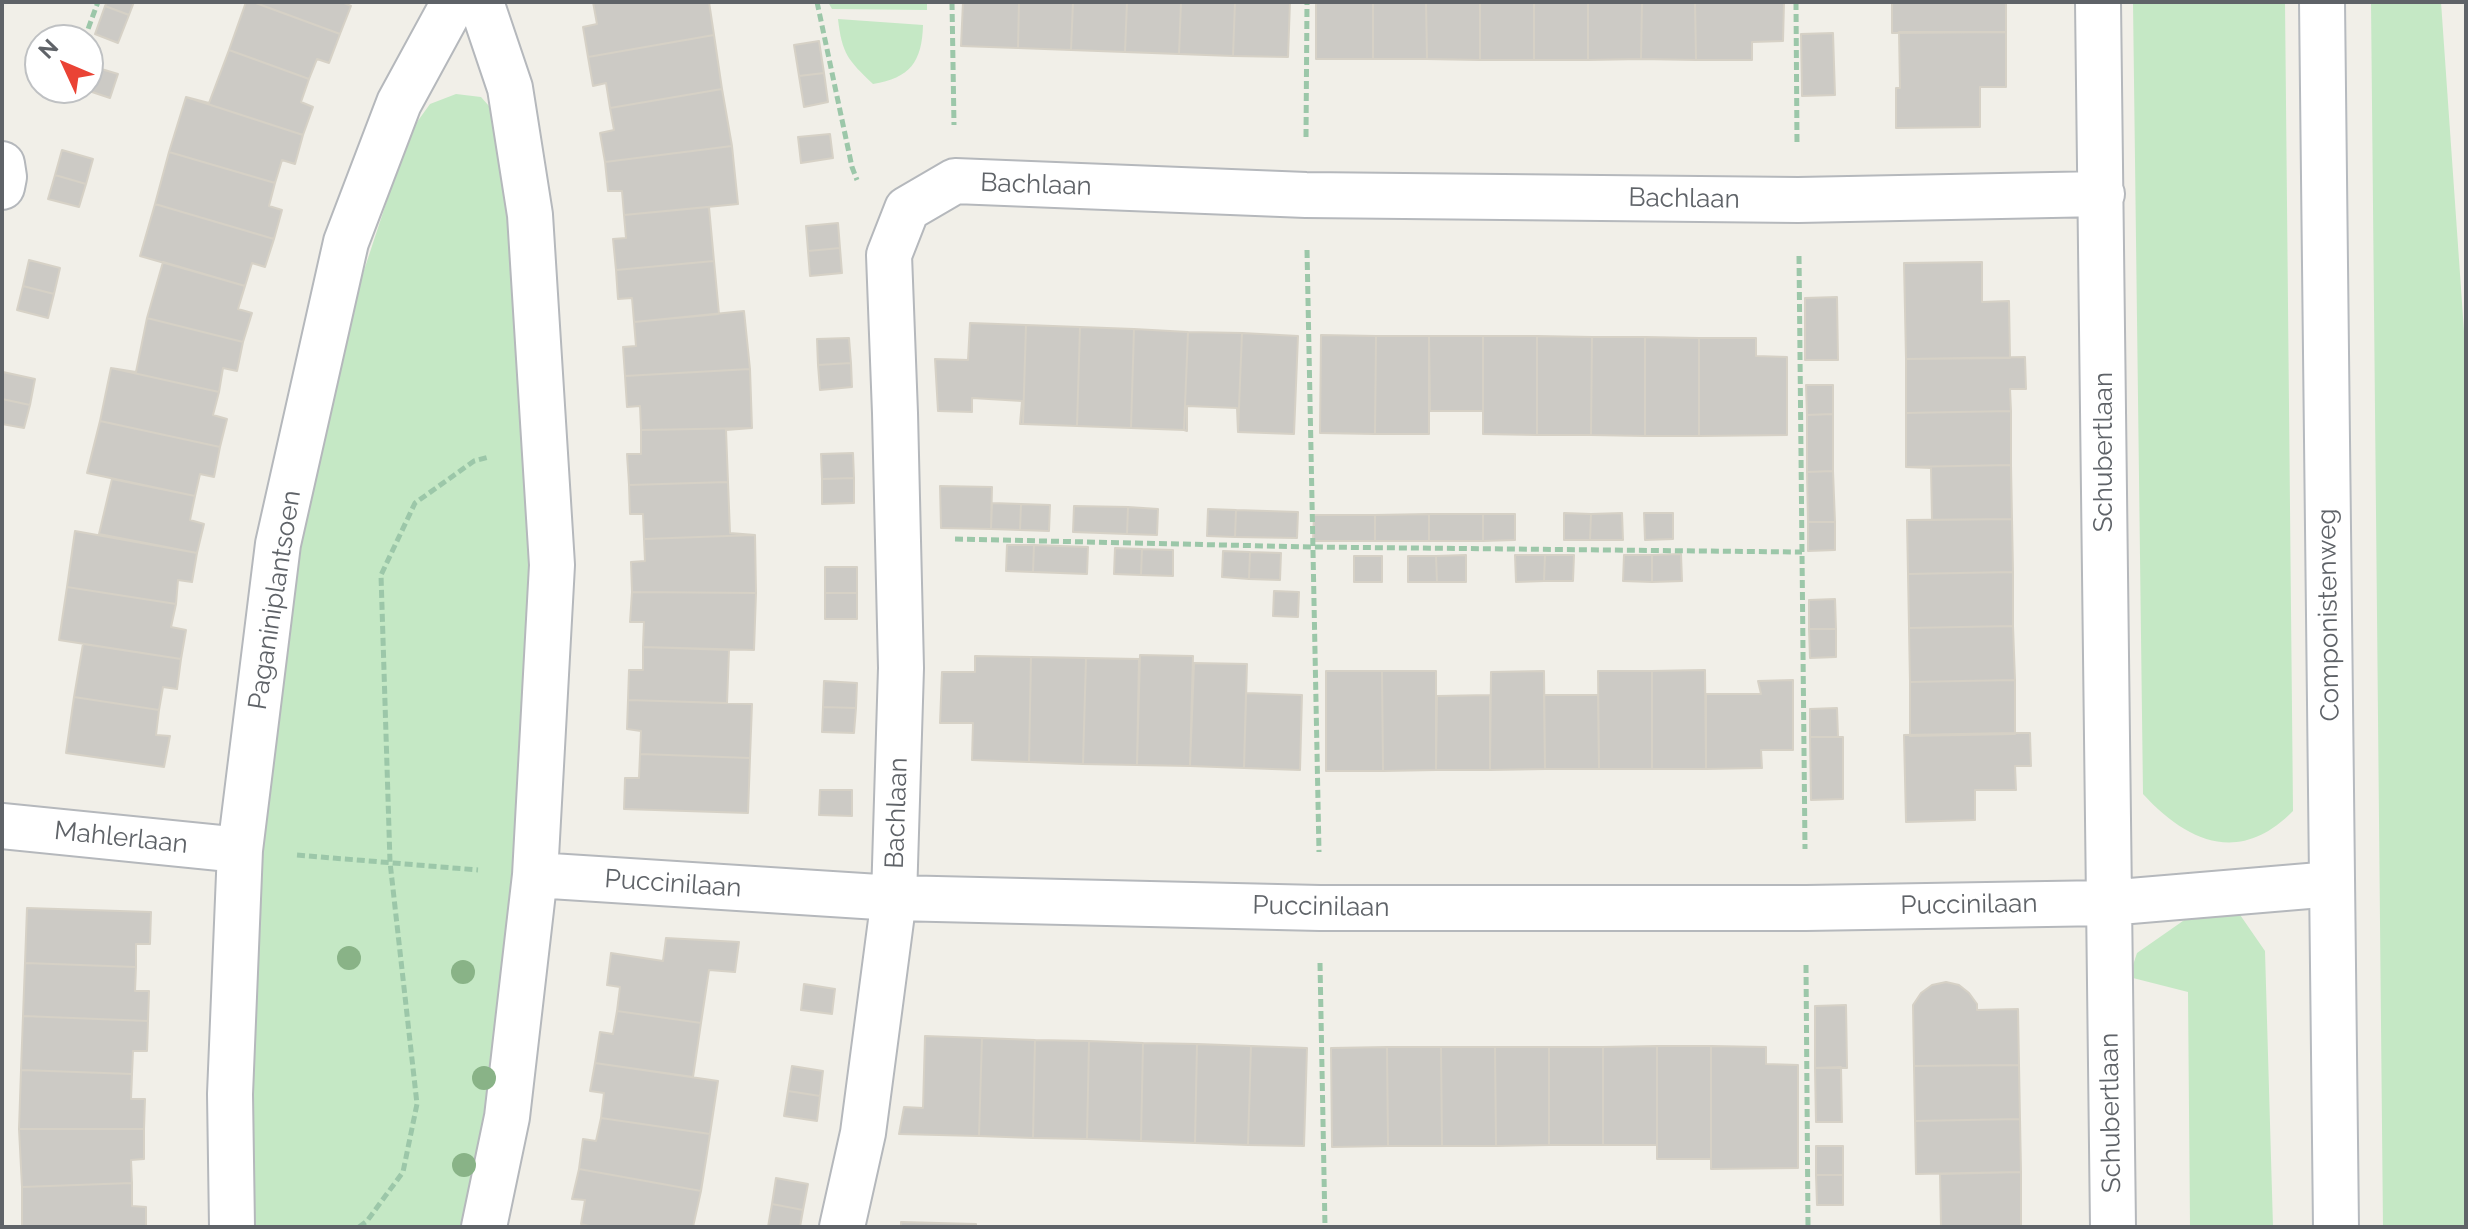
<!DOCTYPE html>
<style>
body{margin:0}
#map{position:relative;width:2468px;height:1229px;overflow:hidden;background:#f1efe8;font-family:Raleway,sans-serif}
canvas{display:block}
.frame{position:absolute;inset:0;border:4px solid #5f6368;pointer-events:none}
.north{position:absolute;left:24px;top:24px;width:80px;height:80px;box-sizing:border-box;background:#fff;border:2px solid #bfc1c3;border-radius:50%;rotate:314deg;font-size:22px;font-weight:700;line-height:32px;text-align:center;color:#5f6368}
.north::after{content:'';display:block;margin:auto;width:28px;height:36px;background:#ea4335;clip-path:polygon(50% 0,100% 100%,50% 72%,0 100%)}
</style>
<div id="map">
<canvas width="2468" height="1229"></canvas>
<div class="frame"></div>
<div class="north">N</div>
</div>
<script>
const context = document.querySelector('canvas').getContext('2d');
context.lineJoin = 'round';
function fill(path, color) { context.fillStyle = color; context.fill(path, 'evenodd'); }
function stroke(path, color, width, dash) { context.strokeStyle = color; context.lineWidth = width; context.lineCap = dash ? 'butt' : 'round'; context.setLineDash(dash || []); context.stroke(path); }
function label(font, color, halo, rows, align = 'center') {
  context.font = font + ' Raleway,sans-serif'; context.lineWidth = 6; context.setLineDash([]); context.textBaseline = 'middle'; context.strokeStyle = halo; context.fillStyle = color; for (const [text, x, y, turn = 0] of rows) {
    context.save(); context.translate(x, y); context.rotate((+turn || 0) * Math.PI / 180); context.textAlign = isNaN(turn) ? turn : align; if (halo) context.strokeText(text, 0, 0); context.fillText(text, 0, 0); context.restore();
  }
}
const green = new Path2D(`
 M828 2H927V10L832 9Z
 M2133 2H2285L2293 811C2240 865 2188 843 2143 794Z
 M2371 2H2441L2466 360V1227H2383Z
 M838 19 923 25C922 62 910 78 873 84 848 60 842 54 838 19Z
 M456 94 481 97 489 106 500 151 520 330 533 641 520 855 510 887 506 1003 466 1227H248V1117L263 766 308 489 343 334 401 158 412 129 430 104Z
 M2203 907 2236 909 2265 951 2273 1227H2190L2188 992 2129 977 2137 953Z`);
const building = new Path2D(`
 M107 2H134L129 15 105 6Z
 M246 2H253L340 34 329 63 317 59 309 79 229 50Z
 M253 2H342L351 6 340 34Z
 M593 2H709L714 35 588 57 583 27 597 24Z
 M963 2H1019L1018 48 961 46Z
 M1019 2H1073L1071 50 1018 48Z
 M1073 2H1127L1125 52 1071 50Z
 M1127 2H1181L1179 54 1125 52Z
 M1181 2H1235L1233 56 1179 54Z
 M1235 2H1290L1288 57 1233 56Z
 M1316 2H1373V59H1316Z
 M1373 2H1426L1427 59H1373Z
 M1426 2H1480V60L1427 59Z
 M1480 2H1534V60H1480Z
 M1534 2H1588V60H1534Z
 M1588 2H1642L1641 59 1588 60Z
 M1642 2H1695L1696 60 1641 59Z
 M1695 2H1784L1783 41 1752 42V60H1696Z
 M1892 2H2006V32L1892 33Z
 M105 6 129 15 118 43 95 34Z
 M1899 32H2006V87H1980V127L1896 128V88H1900Z
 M1833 33 1835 95 1802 96 1801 34Z
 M714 35 722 89 610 108 606 83 593 86 588 57Z
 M819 41 824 73 799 76 794 45Z
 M229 50 309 79 301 102 313 107 303 135 186 97 209 103Z
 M88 65 118 74 110 98 80 88H88Z
 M824 73 828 102 804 107 799 76Z
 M722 89 732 146 605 162 600 133 614 130 610 108Z
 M186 97 303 135 295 164 282 160 275 183 169 152Z
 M830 134 833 158 801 163 798 137Z
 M732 146 738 204 624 215 622 191H608L605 162Z
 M62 150 93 159 86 184 55 175Z
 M169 152 275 183 269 206 282 210 274 239 155 204Z
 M55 175 86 184 79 207 48 199Z
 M155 204 274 239 265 267 252 263 245 286 140 256Z
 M709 207 714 261 616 270 613 239 626 238 624 215Z
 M838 223 840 248 808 251 806 226Z
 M840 248 842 273 810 276 808 251Z
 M29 260 60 268 54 294 23 286Z
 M714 261 719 314 634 322 632 298 618 299 616 270Z
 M163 262 245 286 238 309 252 313 243 342 147 318Z
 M1982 262V302L2009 301 2010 358 1906 359 1904 263Z
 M23 286 54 294 48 318 17 310Z
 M1837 297 1838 360H1805V298Z
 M744 311 750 369 625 376 623 347 636 346 634 322Z
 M147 318 243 342 237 371 223 368 219 392 111 368 136 372Z
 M970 323 1026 325 1023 424H1020L1022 401 972 398V412L938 411 935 359 968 360Z
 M1026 325 1080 327 1077 426 1023 424Z
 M1080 327 1134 329 1131 428 1077 426Z
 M1134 329 1188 332 1184 430 1131 428Z
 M1188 332 1242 333 1238 432 1237 408 1187 406V431L1184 430Z
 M1242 333 1298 336 1294 434 1238 432Z
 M1321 335 1376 336 1375 434 1320 433Z
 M1376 336H1429V434H1375Z
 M1429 336H1483V411H1430Z
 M1483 336H1537V435L1483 434Z
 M1537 336 1592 337 1591 435H1537Z
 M1592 337H1645V436L1591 435Z
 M1645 337 1699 338V436H1645Z
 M849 338 851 363 818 365 817 339Z
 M1699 338H1756V356L1787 357V435L1699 436Z
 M2025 357 2026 389H2010L2011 411 1906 413V359Z
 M851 363 852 387 820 390 818 365Z
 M111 368 219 392 213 415 227 419 220 447 100 421Z
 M750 369 752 428 641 430 640 406 627 407 625 376Z
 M3 372 35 379 30 405 2 399Z
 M1806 385H1833V414L1807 415Z
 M2 399 30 405 24 428 2 424Z
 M2011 411V465L1906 467V413Z
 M1833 414V471L1807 472V415Z
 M100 421 220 447 214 477 200 474 195 496 87 473Z
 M752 428 726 430 728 482 629 485 627 454H641V430Z
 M853 453 854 478 822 479 821 454Z
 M2011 465 2012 519 1932 520 1931 468 1906 467Z
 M1833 471 1835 522H1808L1807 472Z
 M854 478V503L822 504V479Z
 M112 479 195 496 190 520 204 524 197 553 99 534Z
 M728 482 730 533 755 535 644 539 643 514H630L629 485Z
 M940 486 992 487 991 529 941 528Z
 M992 503 1021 504 1020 530 991 529Z
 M1021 504 1050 505 1049 531 1020 530Z
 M1074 506 1128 507 1127 534 1073 532Z
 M1128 507 1158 509 1157 535 1127 534Z
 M1208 509 1236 510 1235 537 1207 536Z
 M1236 510 1298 512 1297 538 1235 537Z
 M1564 513 1591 514 1590 540H1564Z
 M1622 513 1623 540H1590L1591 514Z
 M1644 513H1673V539L1645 540Z
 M1429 514H1483V541H1429Z
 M1429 514V541H1375V515Z
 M1483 514H1515V540L1483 541Z
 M1314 515H1375V541H1313Z
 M2012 519 2013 572 1908 574 1907 520Z
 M1808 522H1835V550L1808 551Z
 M75 531 197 553 192 582 178 580 176 604 67 587Z
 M755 535 756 593 632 592 631 562 645 561 644 539Z
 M1007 545H1034L1033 572 1006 571Z
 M1034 545 1088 547 1087 574 1033 572Z
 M1115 548 1142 549 1141 575 1114 574Z
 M1142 549 1173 550V576L1141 575Z
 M1223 551 1250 552 1249 579 1222 577Z
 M1250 552 1281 553 1280 580 1249 579Z
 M1681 554 1682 581 1652 582V555Z
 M1466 555V582H1437L1436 556Z
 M1515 555H1545L1544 581 1516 582Z
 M1545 555H1574L1573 581H1544Z
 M1624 555H1652V582L1623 581Z
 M1354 556H1382V582H1354Z
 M1408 556H1436L1437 582H1408Z
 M825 567H857V593H825Z
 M2013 572V626L1909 628 1908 574Z
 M67 587 176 604 171 627 186 630 181 659 59 640Z
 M1274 591 1299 592 1298 617 1273 616Z
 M632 592 756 593 754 650 643 647 644 622H630Z
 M825 593H857V619H825Z
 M1835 599 1836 629H1809V600Z
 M2013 626 2015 680 1910 682 1909 628Z
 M1809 629H1836V657L1810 658Z
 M83 644 181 659 177 689 163 687 159 710 74 697Z
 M643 647 729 650 727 703 628 700 629 670H643Z
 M1140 655 1193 656 1190 766 1137 765Z
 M975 656 1031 657 1029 762 972 760 973 723H940L942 672H975Z
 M1031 657 1086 658 1083 764 1029 762Z
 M1086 658 1139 659 1137 765 1083 764Z
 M1194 663 1247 664 1244 768 1190 766Z
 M1705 670 1706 769H1652V671Z
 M1326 671H1382L1383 771H1326Z
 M1382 671H1436V770L1383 771Z
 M1544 671 1545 769 1490 770 1491 672Z
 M1598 671H1652V769H1599Z
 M1793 680V750H1761L1762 768 1706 769V694H1761L1758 681Z
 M2015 680V734L1910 736V682Z
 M824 681 857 683 856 708 823 707Z
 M1246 693 1302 695 1300 770 1244 768Z
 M1490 695V770H1436L1437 696Z
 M1544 695H1598L1599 769H1545Z
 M74 697 159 710 156 735 170 736 164 767 66 753Z
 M628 700 752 704 750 758 640 754 641 731 627 729Z
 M823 707 856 708 854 733 822 732Z
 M1837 708 1838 737H1810V709Z
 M2015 733H2030L2031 766H2015L2016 790H1975V820L1906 822 1904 735Z
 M1810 737H1843V799L1811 800Z
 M640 754 750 758 748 813 624 809 625 778H639Z
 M820 790H852V816L819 815Z
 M27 908 151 912 150 944H136V967L25 963Z
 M666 938 739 942 735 972 709 970 701 1023 617 1011 620 987 607 985 611 953 663 961Z
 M25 963 136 967 135 991H149L148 1021 23 1016Z
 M1946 982 1959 985 1969 993 1977 1004V1010L2018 1009 2019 1065 1914 1066 1913 1005 1921 993 1932 985Z
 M804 984 835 989 832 1014 801 1010Z
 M1846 1005 1847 1068H1815V1006Z
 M617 1011 701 1023 693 1077 595 1063 600 1032 613 1034Z
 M23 1016 148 1021 147 1051H133L132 1074 21 1070Z
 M925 1036 982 1038 979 1136 899 1134 904 1107 923 1108Z
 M982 1038 1035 1040 1033 1138 979 1136Z
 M1035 1040 1089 1041 1087 1139 1033 1138Z
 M1089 1041 1143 1043 1141 1141 1087 1139Z
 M1143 1043 1197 1044 1195 1143 1141 1141Z
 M1197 1044 1251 1046 1248 1145 1195 1143Z
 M1251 1046 1307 1048 1304 1146 1248 1145Z
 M1657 1046V1145H1603V1047Z
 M1657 1046H1711V1159H1657Z
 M1711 1046 1766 1047V1064L1798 1065V1168L1711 1169Z
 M1387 1047 1388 1146 1332 1147 1331 1048Z
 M1387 1047H1441L1442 1146H1388Z
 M1441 1047H1495L1496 1146H1442Z
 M1495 1047H1549V1145L1496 1146Z
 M1549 1047H1603V1145H1549Z
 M595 1063 718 1081 710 1134 601 1118 604 1093 590 1091Z
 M2019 1065 2020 1119 1915 1121 1914 1066Z
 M792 1066 823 1071 820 1096 788 1091Z
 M1841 1067 1842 1122H1816L1815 1068Z
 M21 1070 132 1074 131 1099H145L144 1129H19Z
 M788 1091 820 1096 817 1121 784 1116Z
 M601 1118 710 1134 701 1191 579 1169 583 1139 596 1141Z
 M2020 1119 2021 1172 1916 1174 1915 1121Z
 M19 1129H144V1159L131 1160 132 1183 22 1187Z
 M1816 1146H1843V1175H1816Z
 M579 1169 701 1191 693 1227H593L581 1224 585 1200 572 1199Z
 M2021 1172V1226L1941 1227 1940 1174Z
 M1816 1175H1843V1205H1817Z
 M776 1178 808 1184 803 1210 772 1204Z
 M132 1183V1206L146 1207V1227H22V1187Z
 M772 1204 803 1210 800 1227H768Z
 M901 1222 976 1224V1227H901Z`);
const path = new Path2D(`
 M817 2 852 167 857 180
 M952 2 954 125
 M1796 2 1797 145
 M84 40 98 2
 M1306 137 1307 2
 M1307 250 1319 852
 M1799 256 1805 849
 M955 539 1313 547 1802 552
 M297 855 478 870
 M1320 963 1325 1227
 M1806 965 1808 1227
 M359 1227 367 1221 403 1172 417 1104 390 862 381 575 415 503 474 461 489 457`);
const street = new Path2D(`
 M481 2 510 88 530 215 552 565 535 875 507 1117 484 1227
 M2098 2 2113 1227
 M2 164 4 177 2 187
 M2 826 240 850
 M535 875 894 898 1320 908H1806L2107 903 2332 884
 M232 1227 230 1094 240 850 278 544 346 242 399 103 454 2
 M842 1227 863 1133 894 898 901 668 895 413 889 255 907 209 955 181 1306 195 1798 200 2102 194`);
const secondary = new Path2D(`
 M2322 2 2336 1227`);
const trees = [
 [349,958],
 [463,972],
 [484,1078],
 [464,1165]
];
const streetNames = [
 ["Bachlaan",1036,185,2],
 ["Bachlaan",1684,199,1],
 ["Schubertlaan",2104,452,-90],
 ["Paganiniplantsoen",275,600,-81],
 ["Componistenweg",2329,615,-91],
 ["Bachlaan",897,813,-88],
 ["Mahlerlaan",121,838,6],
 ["Puccinilaan",673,884,4],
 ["Puccinilaan",1969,905,-1],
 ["Puccinilaan",1321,907,1],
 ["Schubertlaan",2111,1113,-91]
];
fill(green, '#c5e8c5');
fill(building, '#cccac5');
stroke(building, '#d6d1c6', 2);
stroke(street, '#b5b8bc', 48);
stroke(secondary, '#b6babf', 48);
stroke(path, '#9cc7a9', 5, [8, 4]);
stroke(street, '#fff', 44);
stroke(secondary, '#fff', 44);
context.fillStyle = '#89b387';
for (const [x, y] of trees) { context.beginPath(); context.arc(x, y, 12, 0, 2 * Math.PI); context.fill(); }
label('26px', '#5f6368', '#fff', streetNames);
</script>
